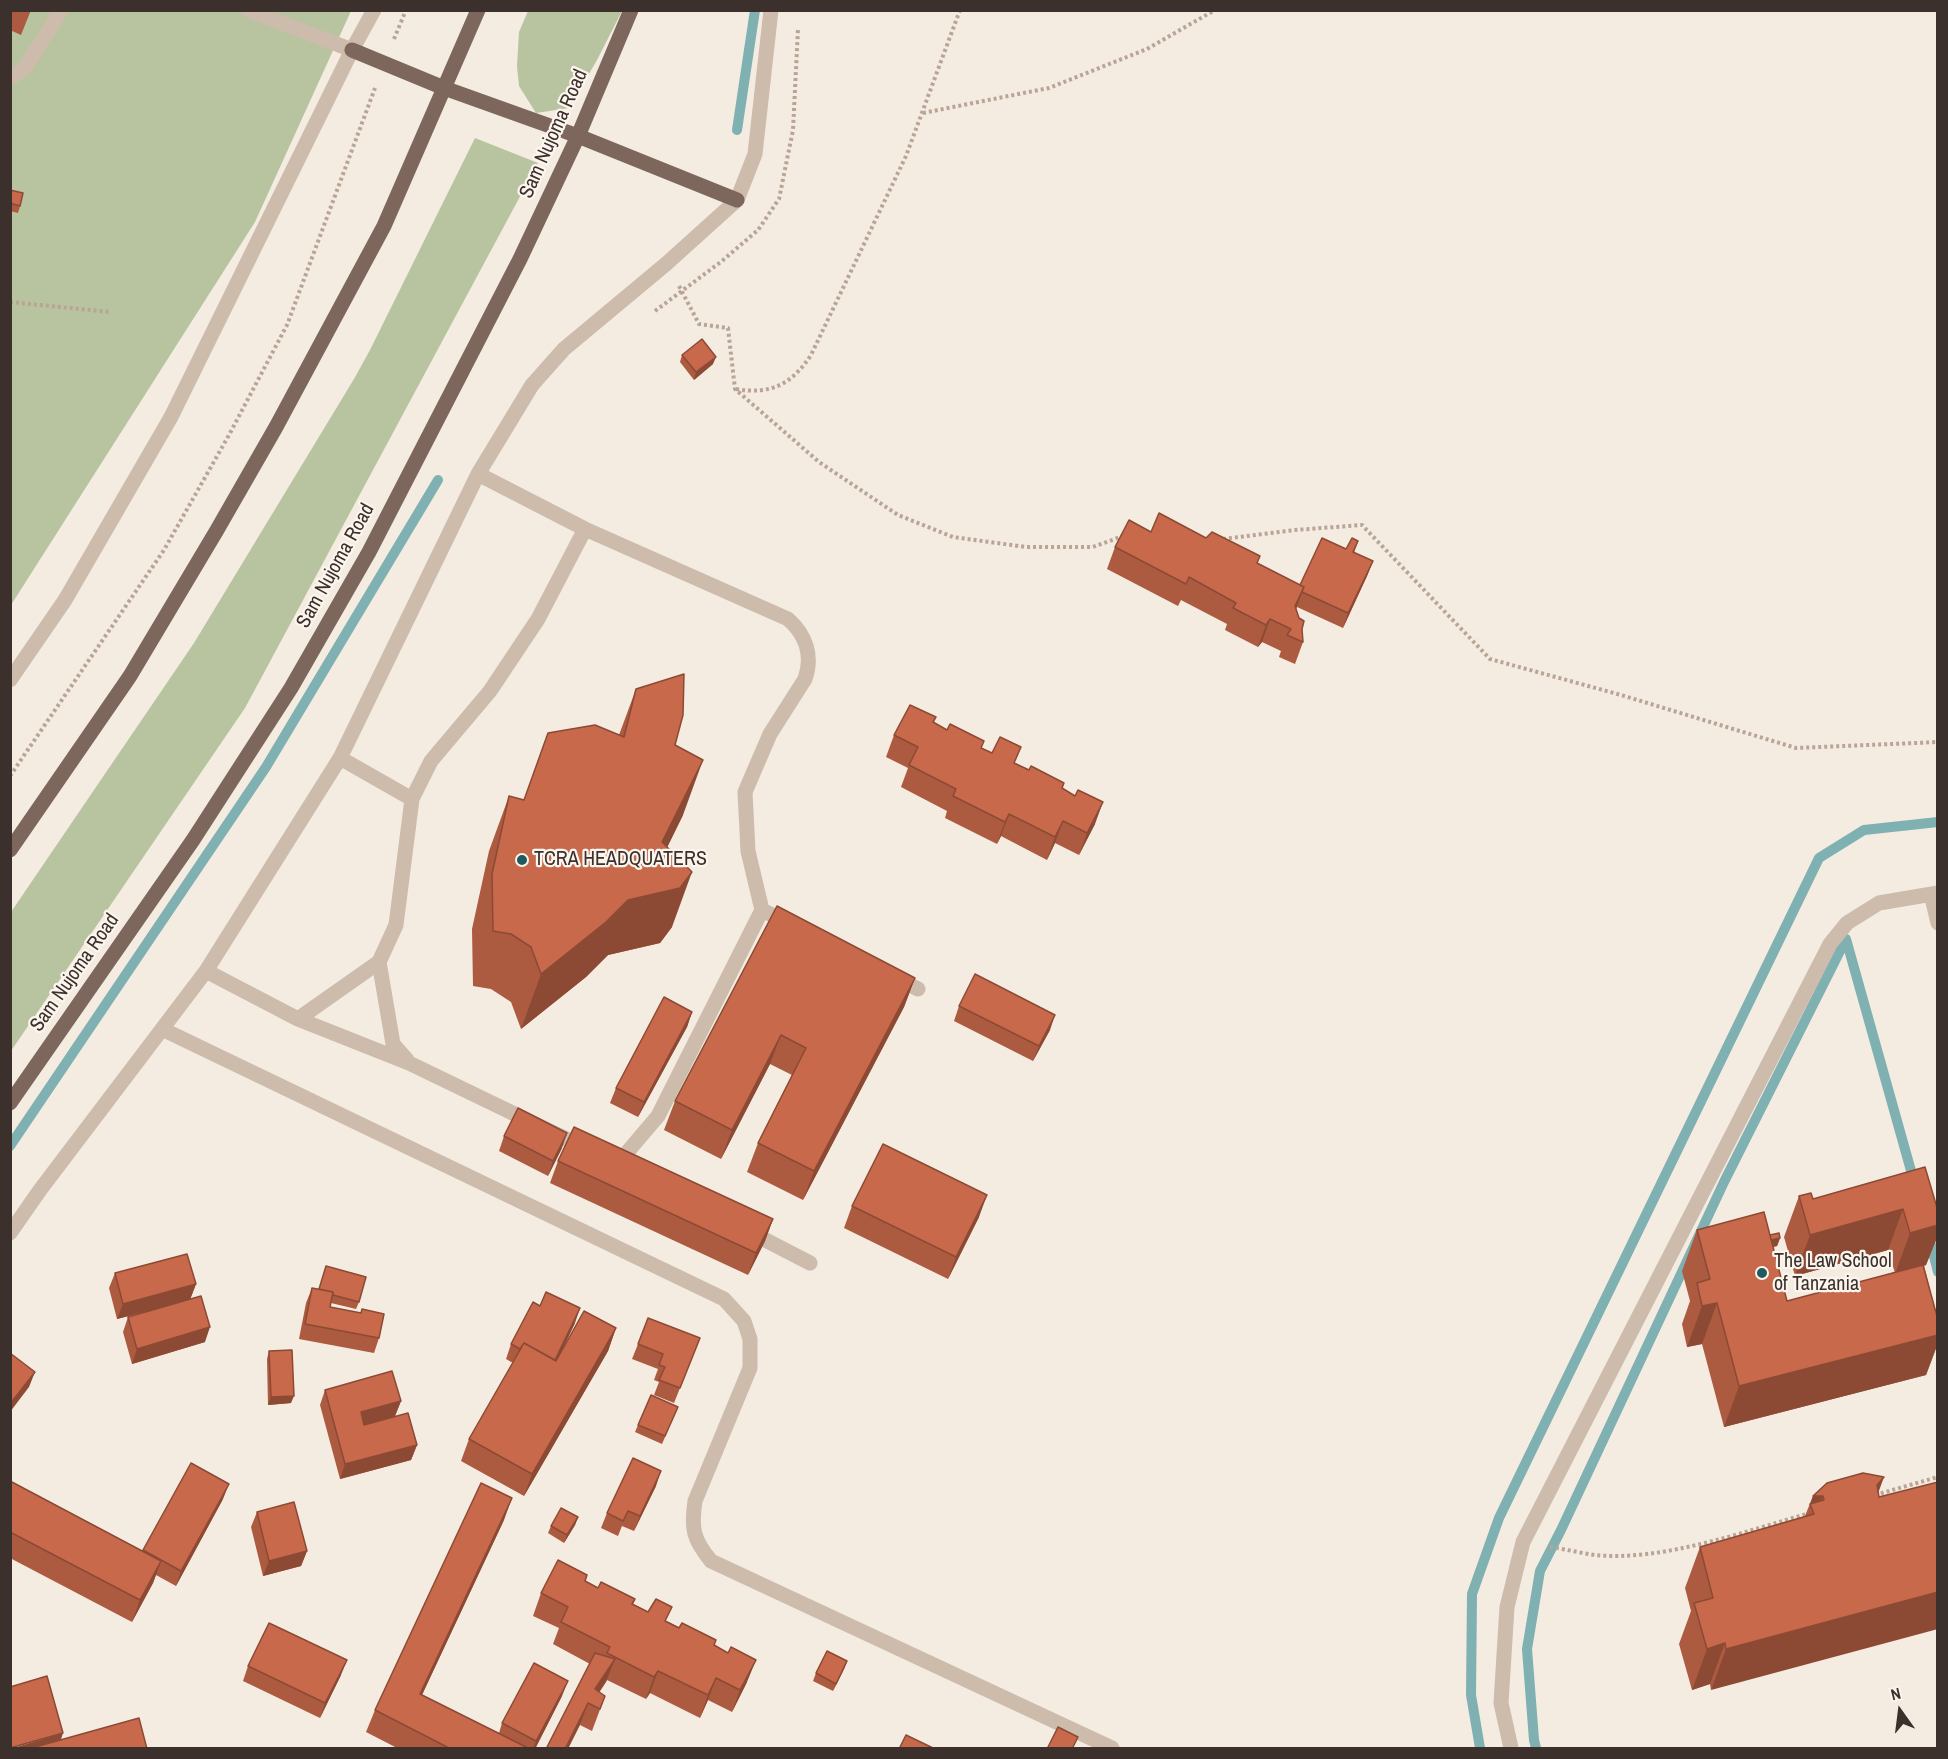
<!DOCTYPE html>
<style>
body{margin:0}
#map{position:relative;width:1948px;height:1759px;overflow:hidden;background:#f4ebe1;font-family:"Archivo Narrow",sans-serif}
canvas{display:block}
.frame{position:absolute;inset:0;border:12px solid #3b302b;pointer-events:none}
.north{position:absolute;left:1870px;top:1681px;width:60px;height:60px;-webkit-text-stroke:4px #fbf5ee;paint-order:stroke;rotate:346deg;font-size:16px;font-weight:700;line-height:24px;text-align:center;color:#3b302b}
.north::after{content:'';display:block;margin:auto;width:21px;height:27px;background:#3b302b;clip-path:polygon(50% 0,100% 100%,50% 72%,0 100%)}
</style>
<div id="map">
<canvas width="1948" height="1759"></canvas>
<div class="frame"></div>
<div class="north">N</div>
</div>
<script>
const context = document.querySelector('canvas').getContext('2d');
context.lineJoin = 'round';
function fill(path, color) { context.fillStyle = color; context.fill(path, 'evenodd'); }
function stroke(path, color, width, dash) { context.strokeStyle = color; context.lineWidth = width; context.lineCap = dash ? 'butt' : 'round'; context.setLineDash(dash || []); context.stroke(path); }
function label(font, color, halo, rows, align = 'center') {
  context.font = font + ' "Archivo Narrow",sans-serif'; context.lineWidth = 4.5; context.setLineDash([]); context.textBaseline = 'middle'; context.strokeStyle = halo; context.fillStyle = color; for (const [text, x, y, turn = 0] of rows) {
    context.save(); context.translate(x, y); context.rotate((+turn || 0) * Math.PI / 180); context.textAlign = isNaN(turn) ? turn : align; if (halo) context.strokeText(text, 0, 0); context.fillText(text, 0, 0); context.restore();
  }
}
const green = new Path2D(`
 M11 11H351L255 222 11 605Z
 M528 11H622L597 60 569 108 536 113 519 86 517 66 519 32Z
 M475 138 538 163 245 708 11 1051V912L194 643 354 379 370 350Z`);
const stream = new Path2D(`
 M737 130 755 10
 M10 1146 266 767 438 480
 M1929 1237 1938 1272
 M1480 1748 1471 1695 1472 1594 1499 1518 1819 858 1864 830 1938 822
 M1536 1748 1534 1740 1527 1649 1540 1571 1561 1530 1724 1182 1846 939 1915 1185`);
const path = new Path2D(`
 M394 39 406 10
 M923 113 1049 88 1147 49 1215 10
 M679 286 699 324 728 328 735 389 819 462 898 515 953 537 1026 547H1093L1123 536
 M10 302 110 312
 M655 311 722 261 758 230 779 199 793 130 798 29
 M736 389C771 395 792 384 811 355L906 156 960 10
 M1223 539 1295 530 1362 525 1490 659 1621 695 1796 748 1938 742
 M10 776 164 550 229 435 287 325 375 88
 M1875 1495 1938 1477
 M1550 1547C1565 1549 1580 1553 1595 1555 1661 1562 1746 1531 1810 1513`);
const minor = new Path2D(`
 M248 10 352 50
 M10 78 25 68 61 10
 M478 474 585 529 788 619C806 635 813 656 805 679L770 734 745 792 748 851 762 910 790 924
 M10 680 65 600 171 417 352 50 374 10
 M340 758 412 799
 M1931 894 1938 923
 M379 962 393 1044 407 1060
 M206 971 298 1019 409 1063 585 1148
 M894 977 918 989
 M298 1019 379 962 396 925 412 799 431 761 490 691 538 619 585 529
 M162 1029 724 1299 744 1321 750 1339V1368L695 1501C691 1529 693 1539 711 1561L1112 1748
 M618 1163 658 1116 762 910
 M748 1231 810 1263
 M10 1233 40 1190 206 971 340 758 478 474 532 385 564 349 666 264 737 200 755 154 771 10
 M1511 1748 1501 1703 1507 1607 1523 1542 1830 944 1847 923 1879 903 1938 893`);
const major = new Path2D(`
 M352 50 444 88 578 136 737 200
 M10 850 130 676 217 530 276 427 384 226 478 10
 M10 1103 193 840 291 688 369 552 520 259 578 136 631 10`);
const wall = new Path2D(`
 M10 10H31L21 35 10 30Z
 M10 190 20 206 18 213 10 211Z
 M682 355 713 364 694 380 680 362Z
 M1151 532 1206 538 1300 585 1358 541 1354 553 1373 561 1367 576 1343 628 1297 607 1296 609 1302 629 1303 642 1295 664 1279 657 1281 651 1262 642 1258 647 1225 630 1227 624 1181 600 1178 606 1107 569 1115 547Z
 M636 689 675 745 683 815 667 847 672 927 660 943 608 955 586 977 521 1029 511 1002 491 989 473 986 472 929 489 851 509 796 524 800 619 735Z
 M934 723 992 753 1015 763 1062 789 1095 824 1079 855 1055 843 1047 860 1001 836 997 844 945 818 947 811 901 787 908 768 886 757 894 735Z
 M777 906 915 978 904 1007 803 1200 747 1172 758 1143 792 1075 770 1064 721 1159 664 1130 675 1101Z
 M959 1006 1050 1030 1033 1061 954 1021Z
 M692 1012 687 1027 638 1117 610 1103 616 1088Z
 M504 1136 562 1148 548 1176 499 1151Z
 M558 1161 773 1219 765 1241 748 1275 550 1183Z
 M1799 1196 1813 1199 1938 1211V1235L1926 1265 1924 1266 1938 1320V1343L1926 1375 1724 1427 1702 1344 1687 1347 1682 1324 1690 1301 1682 1271 1697 1230 1770 1235 1780 1238 1777 1246 1773 1247 1787 1301 1895 1273 1888 1250 1795 1276 1784 1237Z
 M852 1206 979 1217 948 1279 844 1228Z
 M326 1266 359 1302 356 1309 331 1303 330 1307 379 1338 374 1353 299 1339 306 1303 312 1288 319 1289Z
 M115 1273 196 1284 190 1299 205 1342 132 1364 123 1332 128 1317 175 1304 117 1319 109 1288Z
 M575 1323 561 1352 616 1328 608 1351 524 1496 461 1461 469 1439 513 1363 506 1359 511 1344Z
 M700 1338 674 1403 654 1395 659 1382 654 1380 658 1369 632 1359 638 1344Z
 M269 1351 291 1403 268 1405 267 1359Z
 M325 1390 401 1401 395 1416 417 1445 411 1460 340 1479 320 1405Z
 M678 1407 662 1444 635 1432 638 1425Z
 M1863 1473 1711 1690 1710 1684 1692 1690 1679 1644 1691 1611 1685 1588 1700 1547 1805 1516 1813 1496Z
 M10 1481 143 1551 223 1499 176 1586 156 1575 153 1583 132 1622 10 1558Z
 M656 1486 634 1531 622 1526 618 1536 601 1528 607 1513Z
 M257 1512 307 1551 301 1566 263 1576 251 1527Z
 M578 1517 575 1525 564 1543 548 1533 551 1526Z
 M504 1520 422 1695 499 1733 502 1723 562 1696 535 1749H399L366 1732 375 1710Z
 M585 1581 598 1588 635 1599 633 1604 714 1645 747 1682 732 1712 708 1700 700 1718 650 1693 646 1699 607 1680 599 1692 605 1696 592 1731 580 1725 590 1664 553 1644 559 1628 533 1616 541 1593Z
 M847 1661 844 1669 833 1691 813 1681 816 1673Z
 M248 1666 341 1675 320 1718 243 1681Z`);
const shadedWall = new Path2D(`
 M716 357 713 364 694 380 696 372Z
 M1373 561 1367 576 1343 628 1348 613Z
 M1304 587 1296 609 1287 629 1295 606Z
 M1270 619 1262 642 1258 647 1266 625Z
 M703 760 683 815 643 897 692 872 672 927 660 943 608 955 586 977 521 1029 541 974 662 842Z
 M1103 802 1095 824 1079 855 1087 833Z
 M1009 814 1001 836 997 844 1005 822Z
 M1063 821 1055 843 1047 860 1055 837Z
 M915 978 904 1007 803 1200 814 1171Z
 M692 1012 687 1027 638 1117 644 1102Z
 M1055 1015 1050 1030 1033 1061 1039 1046Z
 M781 1035 770 1064 721 1159 732 1130Z
 M567 1133 562 1148 548 1176 553 1161Z
 M987 1195 979 1217 948 1279 956 1257Z
 M1903 1209 1888 1250 1795 1276 1810 1235Z
 M773 1219 765 1241 748 1275 756 1253Z
 M1938 1225V1235L1926 1265 1895 1274 1910 1233Z
 M1780 1238 1777 1246 1749 1253 1751 1245Z
 M196 1284 190 1300 117 1319 123 1304Z
 M1717 1303 1702 1344 1687 1347 1702 1306Z
 M580 1308 575 1323 548 1380 553 1364Z
 M210 1327 205 1342 132 1364 137 1349Z
 M616 1328 608 1351 524 1496 532 1474Z
 M1938 1335V1343L1926 1375 1724 1427 1739 1386Z
 M35 1372 29 1387 10 1412V1404Z
 M294 1396 291 1403 268 1405 271 1397Z
 M401 1401 395 1416 356 1427 361 1412Z
 M417 1445 411 1460 340 1479 345 1464Z
 M661 1471 656 1486 634 1531 640 1516Z
 M1884 1477 1869 1518 1877 1485Z
 M229 1484 223 1499 176 1586 181 1571Z
 M1813 1496H1823L1808 1537 1814 1514 1810 1504 1798 1537Z
 M512 1498 504 1520 412 1716 420 1694Z
 M578 1517 575 1525 564 1543 567 1535Z
 M307 1551 301 1566 263 1576 269 1561Z
 M161 1561 153 1583 132 1622 140 1600Z
 M1938 1592V1629L1711 1690 1726 1649Z
 M1725 1643 1710 1684 1692 1690 1707 1649Z
 M615 1659 606 1682 591 1705 595 1689Z
 M347 1660 341 1675 320 1718 325 1703Z
 M756 1660 747 1682 732 1712 740 1690Z
 M847 1661 844 1669 833 1691 836 1684Z
 M658 1671 650 1693 646 1699 654 1677Z
 M716 1678 708 1700 700 1718 708 1695Z
 M568 1681 562 1696 535 1749H533L536 1741Z
 M588 1703 580 1725 568 1749H565Z
 M63 1733 58 1749H10Z`);
const building = new Path2D(`
 M10 190 23 193 20 206 10 203Z
 M702 339 716 357 696 372 682 355Z
 M1159 513 1206 538 1212 532 1260 556 1257 563 1304 587 1295 606 1299 618 1304 621 1302 629 1303 642 1287 635 1291 629 1270 619 1266 625 1233 608 1236 603 1189 577 1186 584 1115 547 1129 520 1151 532Z
 M1322 538 1346 549 1352 538 1358 541 1353 552 1373 561 1348 613 1302 592 1304 587 1300 585Z
 M684 674 683 715 675 745 703 760 662 842 692 872 680 888 628 900 606 922 541 974 531 947 511 934 493 931 492 874 509 796 524 800 548 733 595 725 624 737 636 689Z
 M910 705 936 717 933 722 947 730 950 724 984 741 981 748 992 753 1000 737 1021 747 1014 763 1029 770 1031 766 1064 783 1062 788 1075 796 1078 790 1103 802 1087 833 1063 821 1055 837 1009 814 1005 822 953 796 956 789 909 765 918 747 894 735Z
 M777 906 915 978 814 1171 758 1143 806 1048 781 1035 732 1130 675 1101Z
 M975 974 1055 1015 1039 1046 959 1006Z
 M664 997 692 1012 644 1102 616 1088Z
 M518 1108 567 1133 553 1161 504 1136Z
 M574 1127 773 1219 756 1253 558 1161Z
 M883 1144 987 1195 956 1257 852 1206Z
 M1925 1167 1938 1211V1225L1910 1233 1903 1209 1810 1235 1799 1196 1811 1193 1813 1199Z
 M1764 1212 1787 1301 1923 1265 1938 1320V1335L1739 1386 1717 1303 1702 1306 1697 1283 1710 1279 1697 1230Z
 M1779 1233 1780 1238 1771 1240 1770 1235Z
 M187 1254 196 1284 123 1304 115 1273Z
 M326 1266 366 1277 359 1302 333 1295V1292L319 1289Z
 M312 1288 333 1292 330 1307 361 1313 362 1309 384 1314 379 1338 305 1324Z
 M546 1292 580 1308 555 1360 524 1343 520 1349 511 1344 533 1302 540 1306Z
 M201 1296 210 1327 137 1349 128 1317Z
 M584 1311 616 1328 532 1474 469 1439 524 1343 556 1361Z
 M648 1318 700 1338 680 1388 659 1380 665 1367 659 1365 663 1354 638 1344Z
 M292 1350 294 1396 271 1397 269 1351Z
 M10 1353 35 1372 10 1404Z
 M392 1371 401 1401 361 1412 364 1425 408 1413 417 1445 345 1464 325 1390Z
 M651 1395 678 1407 665 1436 638 1425Z
 M633 1458 661 1471 640 1516 628 1511 623 1521 607 1513Z
 M191 1463 229 1484 181 1571 143 1550Z
 M1863 1473 1884 1477 1877 1485 1879 1497 1938 1482V1592L1726 1649 1725 1643 1707 1649 1694 1603 1713 1598 1700 1547 1814 1514 1810 1504 1824 1500 1823 1496H1813L1827 1483Z
 M10 1481 161 1561 140 1600 10 1532Z
 M481 1483 512 1498 420 1694 530 1749H451L375 1710Z
 M294 1502 307 1551 269 1561 257 1512Z
 M561 1508 578 1517 567 1535 551 1526Z
 M558 1560 587 1575 585 1581 598 1588 601 1582 635 1599 632 1604 648 1612 656 1599 672 1607 665 1621 679 1628 682 1623 716 1640 714 1645 728 1653 731 1647 756 1660 740 1690 716 1678 708 1695 658 1671 654 1677 607 1653 610 1647 561 1622 568 1607 541 1593Z
 M269 1623 347 1660 325 1703 248 1666Z
 M827 1651 847 1661 836 1684 816 1673Z
 M595 1653 615 1659 595 1689 605 1696 600 1709 588 1703 565 1749H546Z
 M534 1663 568 1681 536 1741 502 1723Z
 M47 1676 63 1733 10 1748V1687Z
 M139 1718 147 1749H28Z
 M1058 1727 1078 1737 1072 1749H1047Z
 M906 1735 933 1748 932 1749H899Z`);
const markers = [
 [522,860,6,"#1f5a5e"],
 [1762,1273,6,"#1f5a5e"]
];
const streetNames = [
 ["Sam Nujoma Road",554,134,-66],
 ["Sam Nujoma Road",336,566,-61],
 ["Sam Nujoma Road",75,973,-55]
];
const poiNames = [
 ["TCRA HEADQUATERS",534,860],
 ["The Law School",1774,1262],
 ["of Tanzania",1774,1285]
];
fill(green, '#b8c4a0');
stroke(stream, '#7fb0b2', 10);
stroke(path, '#b9a596', 4, [3, 3]);
stroke(minor, '#cdbbac', 15);
stroke(major, '#7d675c', 15);
fill(wall, '#ac5a40');
fill(shadedWall, '#8c4a34');
fill(building, '#c8694b');
stroke(building, '#8c4a34', 1.5);
for (const [x, y, r, color] of markers) { const dot = new Path2D(); dot.arc(x, y, r, 0, 2 * Math.PI); context.fillStyle = color; context.fill(dot); stroke(dot, '#fbf5ee', 2); }
label('20px', '#3b302b', '#fbf5ee', streetNames);
label('20px', '#3b302b', '#fbf5ee', poiNames, 'left');
</script>
